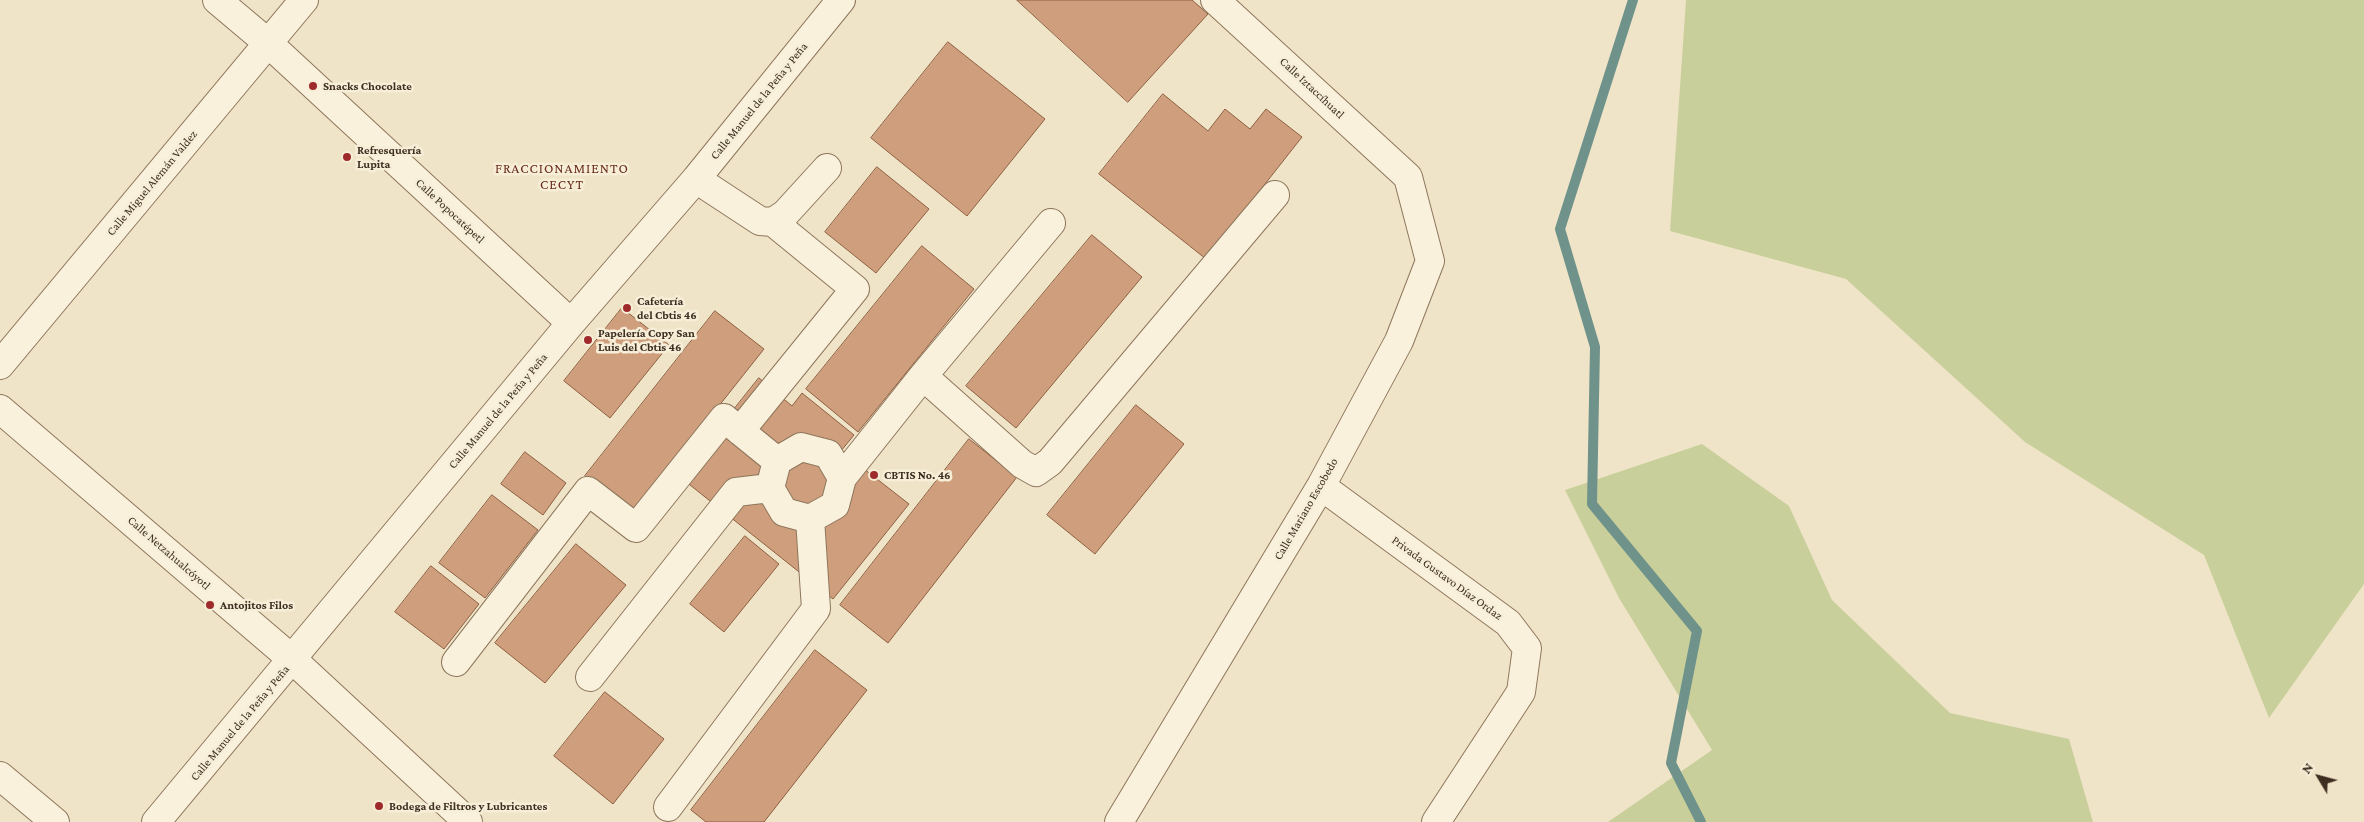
<!DOCTYPE html>
<meta charset="utf-8">
<style>
body{margin:0}
#map{position:relative;width:2364px;height:822px;overflow:hidden;background:#f0e4c8;font-family:"Crimson Pro",serif}
canvas{display:block}
.north{position:absolute;left:2294px;top:752px;width:50px;height:50px;-webkit-text-stroke:4px #f7eed8;paint-order:stroke;rotate:307deg;font-size:14px;font-weight:700;line-height:20px;text-align:center;color:#3d2e20}
.north::after{content:'';display:block;margin:auto;width:18px;height:22px;background:#3d2e20;clip-path:polygon(50% 0,100% 100%,50% 72%,0 100%)}
</style>
<div id="map">
<canvas width="2364" height="822"></canvas>
<div class="north">N</div>
</div>
<script>
const context = document.querySelector('canvas').getContext('2d');
context.lineJoin = 'round';
function fill(path, color) { context.fillStyle = color; context.fill(path, 'evenodd'); }
function stroke(path, color, width, dash) { context.strokeStyle = color; context.lineWidth = width; context.lineCap = dash ? 'butt' : 'round'; context.setLineDash(dash || []); context.stroke(path); }
function label(font, color, halo, rows, align = 'center') {
  context.font = font + ' "Crimson Pro",serif'; context.lineWidth = 5; context.setLineDash([]); context.textBaseline = 'middle'; context.strokeStyle = halo; context.fillStyle = color; for (const [text, x, y, turn = 0] of rows) {
    context.save(); context.translate(x, y); context.rotate((+turn || 0) * Math.PI / 180); context.textAlign = isNaN(turn) ? turn : align; if (halo) context.strokeText(text, 0, 0); context.fillText(text, 0, 0); context.restore();
  }
}
const green = new Path2D(`
 M1686 0H2364V584L2269 718 2204 555 2025 442 1846 279 1670 231Z
 M1702 444 1789 506 1832 600 1950 713 2069 739 2093 822H1608L1712 750 1619 598 1565 490Z`);
const stream = new Path2D(`
 M1633 0 1560 229 1595 347 1592 504 1697 631 1671 763 1701 822`);
const building = new Path2D(`
 M1017 0H1192L1208 14 1128 102Z
 M948 42 1045 119 967 216 871 138Z
 M1163 94 1208 131 1225 109 1250 129 1266 109 1302 137 1206 259 1099 174Z
 M877 167 929 209 876 273 825 232Z
 M1092 235 1142 277 1016 428 966 386Z
 M922 246 974 289 858 432 806 389Z
 M622 308 669 345 610 418 564 381Z
 M715 311 764 349 634 513 585 476Z
 M759 378 792 406 802 393 854 435 841 451 909 504 833 599 680 477Z
 M1136 405 1184 444 1095 554 1047 515Z
 M969 439 1017 477 888 643 840 605Z
 M525 452 566 483 543 515 501 484Z
 M492 495 538 530 485 598 439 563Z
 M745 536 779 564 724 632 690 604Z
 M576 544 626 585 545 683 495 643Z
 M431 566 479 604 444 649 395 612Z
 M815 650 867 690 764 822H706L691 810Z
 M605 692 664 739 613 804 554 756Z`);
const minor = new Path2D(`
 M217 0 268 43 571 323
 M696 179 760 221 773 222 785 214 827 168
 M0 365 304 0
 M923 376 1022 464 1036 472 1050 462 1275 195
 M0 409 293 660 468 822
 M740 431 855 289 773 222
 M801 447 828 454 842 478 835 505 810 519 784 512 770 488 777 461Z
 M842 478 923 376 1051 223
 M1321 486 1508 623 1527 648 1521 692 1436 822
 M456 662 588 491 636 528 724 418 777 461
 M590 677 736 492 770 488
 M0 776 55 822
 M668 807 816 609 810 519
 M156 822 571 323 696 179 841 0
 M1119 822 1321 486 1399 341 1430 261 1408 177 1215 0`);
const markers = [
 [313,86,5,"#9e2a2b"],
 [347,157,5,"#9e2a2b"],
 [627,308,5,"#9e2a2b"],
 [588,340,5,"#9e2a2b"],
 [874,475,5,"#9e2a2b"],
 [210,605,5,"#9e2a2b"],
 [379,806,5,"#9e2a2b"]
];
const poiNames = [
 ["Snacks Chocolate",323,86],
 ["Refresquería",357,150],
 ["Lupita",357,164],
 ["Cafetería",637,301],
 ["del Cbtis 46",637,315],
 ["Papelería Copy San",598,333],
 ["Luis del Cbtis 46",598,347],
 ["CBTIS No. 46",884,475],
 ["Antojitos Filos",220,605],
 ["Bodega de Filtros y Lubricantes",389,806]
];
const streetNames = [
 ["Calle Iztaccíhuatl",1312,88,43],
 ["Calle Manuel de la Peña y Peña",759,101,-51],
 ["Calle Miguel Alemán Valdez",152,183,-50],
 ["Calle Popocatépetl",450,211,43],
 ["Calle Manuel de la Peña y Peña",498,411,-50],
 ["Calle Mariano Escobedo",1306,509,-60],
 ["Calle Netzahualcóyotl",169,553,41],
 ["Privada Gustavo Díaz Ordaz",1447,578,36],
 ["Calle Manuel de la Peña y Peña",240,723,-50]
];
const neighbourhoodNames = [
 ["FRACCIONAMIENTO",562,169],
 ["CECYT",562,185]
];
fill(green, '#c9cf9b');
stroke(stream, '#6f938a', 10);
fill(building, '#cf9f7d');
stroke(building, '#8d5f41', 1);
stroke(minor, '#8d765c', 30);
stroke(minor, '#faf1dc', 28);
for (const [x, y, r, color] of markers) { const dot = new Path2D(); dot.arc(x, y, r, 0, 2 * Math.PI); context.fillStyle = color; context.fill(dot); stroke(dot, '#f7eed8', 2); }
label('bold 12px', '#3d2e20', '#f7eed8', poiNames, 'left');
label('12px', '#3d2e20', '#f7eed8', streetNames);
context.letterSpacing = '1px';
label('14px', '#6b2e1e', '#f7eed8', neighbourhoodNames);
context.letterSpacing = '0px';
</script>
